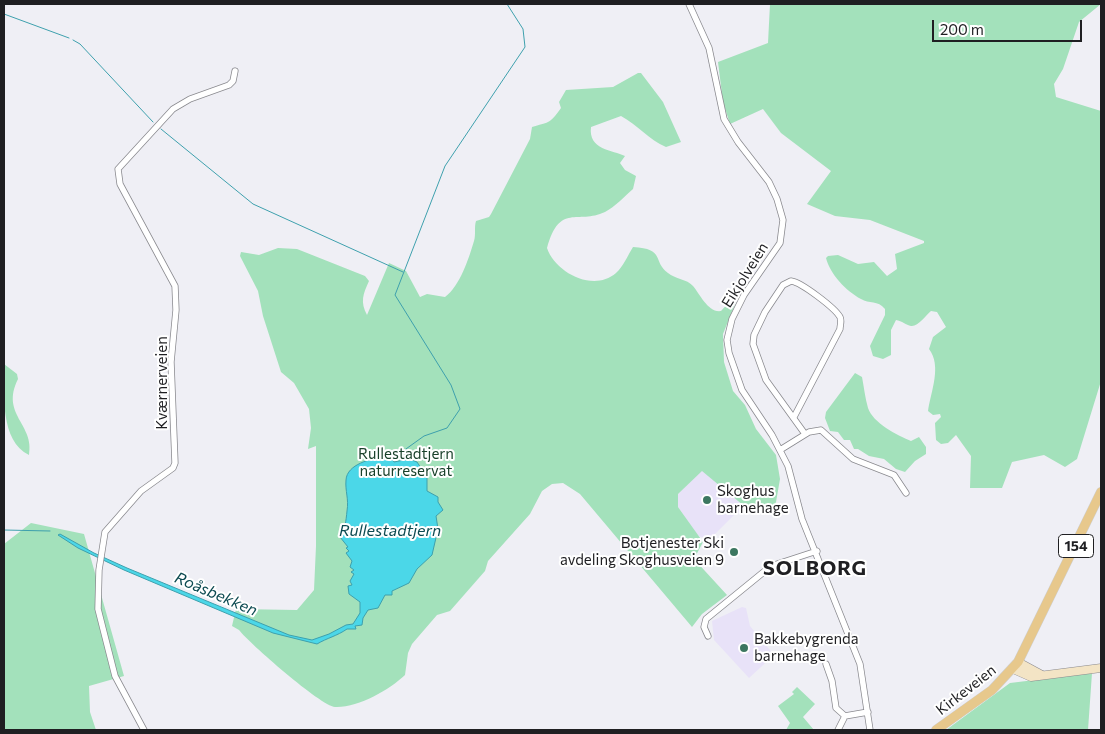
<!DOCTYPE html>
<meta charset="utf-8">
<style>
body{margin:0}
#map{position:relative;width:1105px;height:734px;overflow:hidden;background:#efeff5;font-family:Commissioner,sans-serif}
canvas{display:block}
.frame{position:absolute;inset:0;border:5px solid #1f1f22;pointer-events:none}
.scale{position:absolute;left:932px;top:20px;width:150px;height:22px;box-sizing:border-box;border:2px solid #1f1f22;border-top:0;padding-left:6px;font-size:15px;line-height:18px;white-space:nowrap;color:#1f1f22;-webkit-text-stroke:4px #fff;paint-order:stroke}
</style>
<div id="map">
<canvas width="1105" height="734"></canvas>
<div class="frame"></div>
<div class="scale">200 m</div>
</div>
<script>
const context = document.querySelector('canvas').getContext('2d');
context.lineJoin = 'round';
function fill(path, color) { context.fillStyle = color; context.fill(path, 'evenodd'); }
function stroke(path, color, width, dash) { context.strokeStyle = color; context.lineWidth = width; context.lineCap = dash ? 'butt' : 'round'; context.setLineDash(dash || []); context.stroke(path); }
function label(font, color, halo, rows, align = 'center') {
  context.font = font + ' Commissioner,sans-serif'; context.lineWidth = 4; context.setLineDash([]); context.textBaseline = 'middle'; context.strokeStyle = halo; context.fillStyle = color; for (const [text, x, y, turn = 0] of rows) {
    context.save(); context.translate(x, y); context.rotate((+turn || 0) * Math.PI / 180); context.textAlign = isNaN(turn) ? turn : align; if (halo) context.strokeText(text, 0, 0); context.fillText(text, 0, 0); context.restore();
  }
}
const education = new Path2D(`
 M702 470 744 506 738 513 736 511 734 515 713 536 705 538 698 536 678 507V494Z
 M742 607 746 608 750 626 774 655 749 678 714 640 712 621Z`);
const green = new Path2D(`
 M770 4H1101L1079 22 1063 69 1054 84 1056 97 1101 111V381L1077 459 1065 467 1044 455 1012 462 1002 488H970L971 456 956 435 948 443 941 444 936 440 935 423 941 417 940 414 933 415 928 411C931 391 942 366 929 349L933 337 946 327 937 312 931 311C926 315 918 327 911 326 906 325 902 321 896 320L891 330V355L883 359 873 356 870 346 885 315V309C878 300 869 304 861 299 846 291 830 274 826 258L828 256 838 255 858 264 874 262 887 276 897 269 895 254 924 243V241L870 220 835 216 807 204 831 171 781 133 763 109 730 124 723 102 718 62 768 43Z
 M638 73H641L663 102 681 142 666 147C649 140 638 125 621 116L591 127C588 150 613 150 625 156L620 163 625 170 636 176 633 189C625 196 615 207 605 212 577 225 560 202 547 248 555 272 593 293 616 273 623 267 628 255 633 247 666 249 652 261 668 273 675 279 687 279 693 286 700 294 708 313 721 311L732 299H737L723 334 724 362 733 391 745 405 756 429 776 455 780 479 776 502 771 513 744 506 702 471 678 494V507L703 542 694 559 727 595 702 614 692 627 580 494 563 483 552 484 542 491 530 514 488 561 485 571 450 611 437 615 412 644 408 653 405 675C389 690 358 708 335 707 321 706 249 643 239 630L232 626 236 609 297 610 314 590 316 546V446L308 449 311 428 309 409 294 383 281 372 263 316 258 291 240 256 241 252 259 255 278 248 297 249 365 276 369 281C363 294 360 302 367 315L389 263 406 271 420 297 427 294 445 297C460 286 469 258 474 241 476 234 474 227 476 221L489 217 491 214 530 139 532 127C548 122 549 125 561 108L559 102 566 90 613 87Z
 M4 364 17 374 18 379C0 415 35 424 29 455 0 441 4 394 4 364Z
 M855 373 862 377C864 387 865 398 868 408 873 423 897 435 911 441L919 437 926 447V454L915 461 905 472 896 469 884 459 869 456 858 449H854L850 440H844L838 432 830 431 825 418 826 412Z
 M31 523 84 534 124 676 89 686 90 712 96 730H4V544Z
 M1092 673 1088 730H946L1010 683Z
 M797 687 815 704 803 717 814 730H786L790 723 778 706 794 694 792 692Z`);
const water = new Path2D(`
 M384 456 392 459 394 462 409 459 417 462 427 477V491L438 497V502L443 510 436 516 438 529 432 555 417 569 409 583 392 591V595H385L378 608 368 610 363 618 362 625 355 626 356 629H347C337 636 327 638 317 644L273 633 124 570 78 548 58 535 60 534 94 553 127 568 289 635 312 640 329 634 346 625 353 624 360 613V602L349 594 348 586 352 585 350 581 354 574 351 572 354 570 350 567 352 561 346 553 349 551 346 548 348 547 340 537C345 530 346 521 347 511 349 499 345 491 346 480 347 464 371 459 384 456Z`);
const stream = new Path2D(`
 M4 14 69 38
 M73 40 80 44 153 122
 M161 129 253 204 403 272
 M392 459 424 436 447 428 460 409 451 385 395 295 445 166 525 47 523 29 507 4
 M4 530 50 531`);
const minor = new Path2D(`
 M689 4 709 48 724 119 738 142 769 182 777 199 783 220 780 243 744 295 732 319 727 340 729 353 742 390 772 435 788 466 802 519 860 664 870 730
 M794 417 840 329C840 325 842 321 840 317 835 308 801 282 791 281L783 285 765 312 754 335 753 344 766 380 805 434
 M780 450 809 432 821 430 853 459 894 475 906 493
 M708 636 704 627 706 619 771 566 817 551
 M826 664 832 681 836 708 845 716
 M144 730 115 676 98 609 99 570 105 532 141 491 173 468 175 463 171 362 176 310 175 286 120 184 118 169 173 109 190 99 229 85 233 81 235 71
 M838 730 845 716 868 712`);
const secondary = new Path2D(`
 M1018 662 1042 675
 M1013 669 1031 677 1101 668`);
const primary = new Path2D(`
 M936 730 992 690 1018 662 1101 492`);
const markers = [
 [707,500,5,"#3c7760"],
 [734,552,5,"#3c7760"],
 [744,648,5,"#3c7760"]
];
const shields = [
 [1076,546,35]
];
const shieldNames = [
 ["154",1076,546]
];
const streetNames = [
 ["Eikjolveien",745,275,-58],
 ["Kværnerveien",162,383,-90],
 ["Kirkeveien",966,690,-38]
];
const parkNames = [
 ["Rullestadtjern",406,454],
 ["naturreservat",406,471]
];
const poiNames = [
 ["Skoghus",717,491],
 ["barnehage",717,508],
 ["Botjenester Ski",724,543,"right"],
 ["avdeling Skoghusveien 9",724,560,"right"],
 ["Bakkebygrenda",754,639],
 ["barnehage",754,656]
];
const waterNames = [
 ["Rullestadtjern",390,531],
 ["Roåsbekken",216,594,23]
];
const districtNames = [
 ["SOLBORG",815,568]
];
fill(education, '#e8e2f8');
fill(green, '#a3e1bb');
fill(water, '#4bd7e8');
stroke(water, '#3ea0ad', 1);
stroke(stream, '#3ea0ad', 1);
stroke(minor, '#89898e', 7);
stroke(secondary, '#89898e', 9);
stroke(primary, '#cecece', 10);
stroke(minor, '#fff', 5.5);
stroke(secondary, '#f3e4c5', 8);
stroke(primary, '#e7c88c', 9);
for (const [x, y, r, color] of markers) { const dot = new Path2D(); dot.arc(x, y, r, 0, 2 * Math.PI); context.fillStyle = color; context.fill(dot); stroke(dot, '#fff', 2); }
for (const [x, y, w] of shields) { const box = new Path2D(); box.roundRect(x - w / 2, y - 11.5, w, 23, 4); context.fillStyle = '#fff'; context.fill(box); stroke(box, '#1f1f22', 1); }
label('bold 14px', '#1f1f22', null, shieldNames);
label('15px', '#1f1f22', '#fff', streetNames);
label('15px', '#19412b', '#fff', parkNames);
label('15px', '#1f1f22', '#fff', poiNames, 'left');
label('italic 16px', '#0c4a51', '#fff', waterNames);
context.letterSpacing = '1px';
label('bold 20px', '#1f1f22', '#fff', districtNames);
context.letterSpacing = '0px';
</script>
